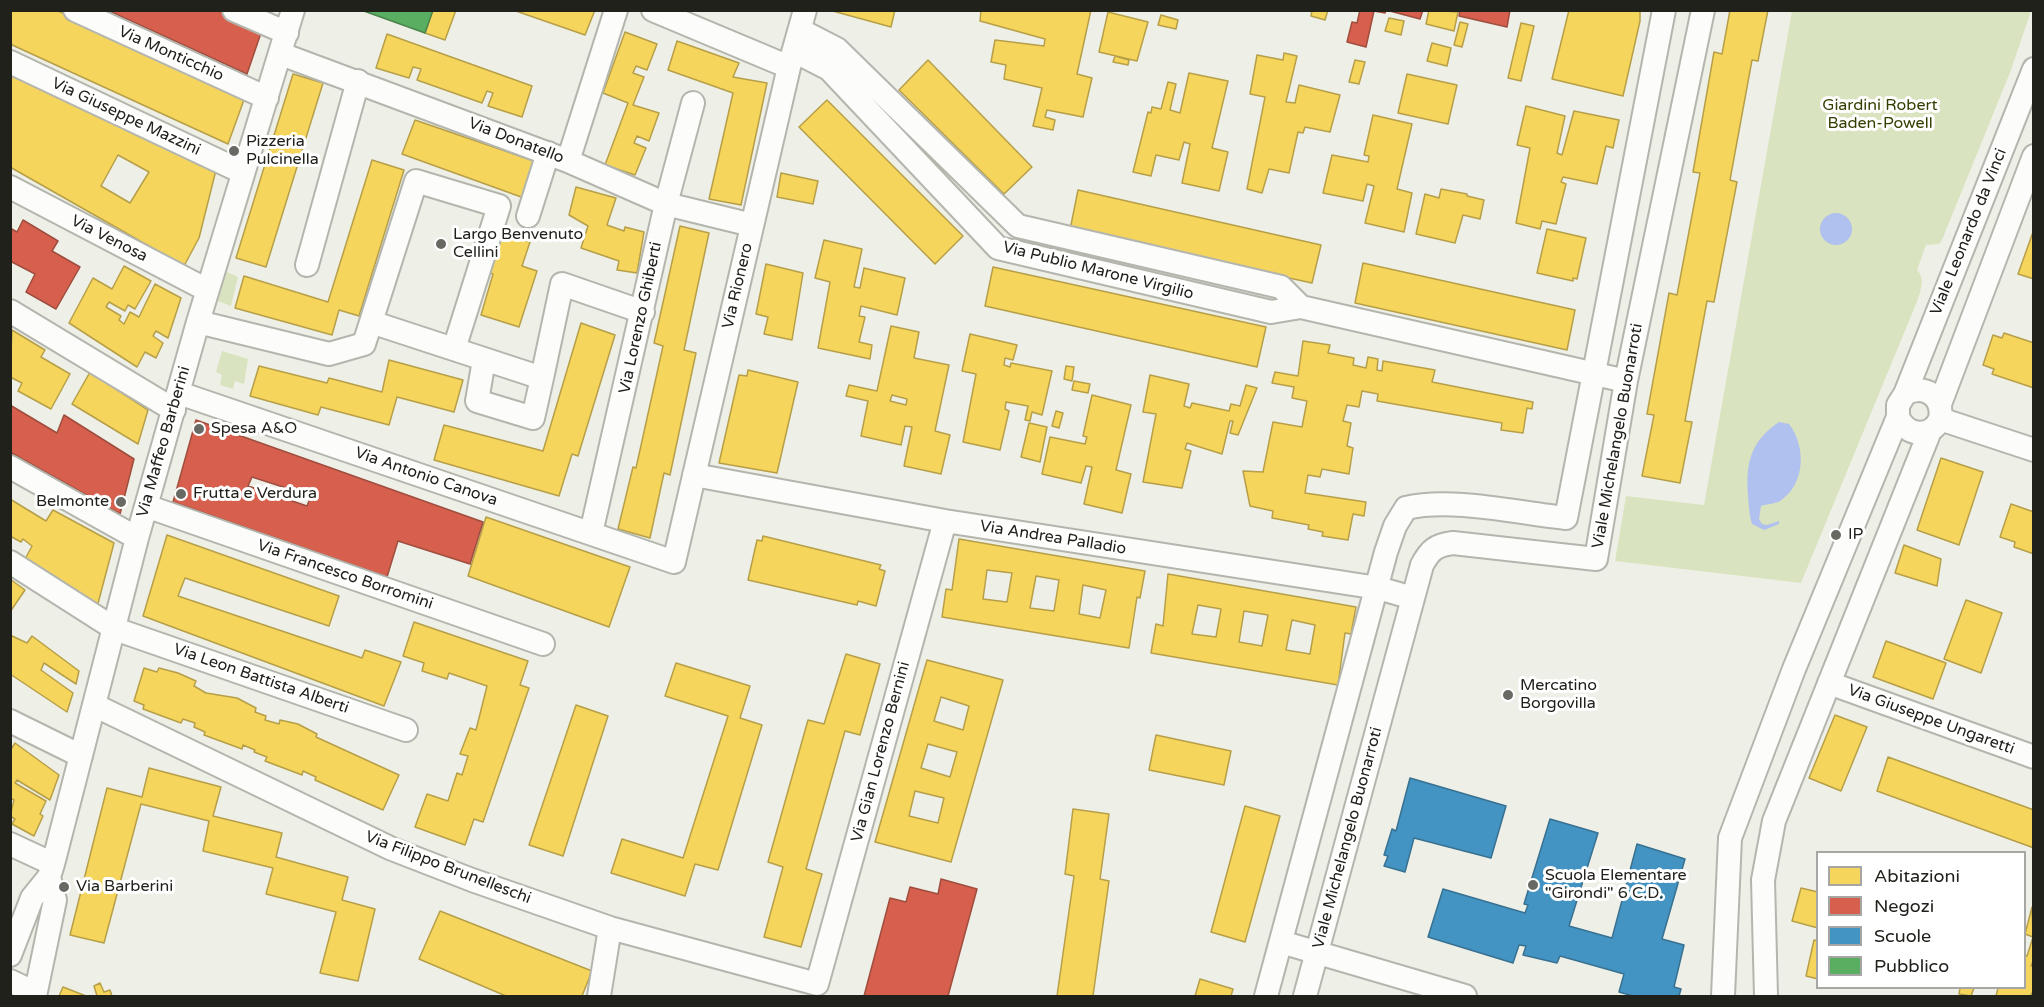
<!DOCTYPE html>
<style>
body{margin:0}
#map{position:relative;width:2044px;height:1007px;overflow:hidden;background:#eef0e7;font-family:"Varela Round",sans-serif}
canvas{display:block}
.frame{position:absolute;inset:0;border:12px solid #20211b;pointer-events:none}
.legend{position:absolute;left:1816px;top:851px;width:210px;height:138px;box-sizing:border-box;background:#fff;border:2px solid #a6a6a4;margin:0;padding:8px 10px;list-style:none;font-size:18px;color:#20211b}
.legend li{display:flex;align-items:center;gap:12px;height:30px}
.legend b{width:30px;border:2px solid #a6a6a4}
</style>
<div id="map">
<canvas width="2044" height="1007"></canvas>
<div class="frame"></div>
<ul class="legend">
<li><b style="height:16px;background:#f6d55c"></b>Abitazioni</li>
<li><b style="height:16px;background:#d6604d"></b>Negozi</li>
<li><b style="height:16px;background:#4393c3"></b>Scuole</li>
<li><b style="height:16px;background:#5aae61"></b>Pubblico</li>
</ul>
</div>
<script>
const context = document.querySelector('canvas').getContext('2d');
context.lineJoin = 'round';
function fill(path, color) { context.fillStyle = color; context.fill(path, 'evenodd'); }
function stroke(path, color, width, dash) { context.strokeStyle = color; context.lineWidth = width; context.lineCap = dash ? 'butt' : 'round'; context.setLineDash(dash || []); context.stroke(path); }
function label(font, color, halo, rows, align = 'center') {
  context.font = font + ' "Varela Round",sans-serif'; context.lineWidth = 6; context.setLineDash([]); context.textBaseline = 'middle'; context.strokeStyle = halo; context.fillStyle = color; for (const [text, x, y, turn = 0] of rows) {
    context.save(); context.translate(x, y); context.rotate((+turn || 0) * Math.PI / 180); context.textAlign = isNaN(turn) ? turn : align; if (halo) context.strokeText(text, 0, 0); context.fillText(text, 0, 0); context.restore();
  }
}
const green = new Path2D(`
 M1792 11H2031L2011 70 1942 240 1939 244 1926 245 1917 270C1925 278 1921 289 1918 299L1801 583 1615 561 1626 496 1704 505Z
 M225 271 238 277 231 306 218 301Z
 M222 351 248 359 244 384 235 381 233 389 220 385 222 375 216 372Z`);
const water = new Path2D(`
 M1820 229a16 16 0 1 1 32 0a16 16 0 1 1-32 0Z
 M1779 422 1789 424C1806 446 1806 484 1780 501 1775 504 1767 504 1761 506L1759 519 1762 524 1767 525 1779 521V524L1764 530 1752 524 1750 516C1746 476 1742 447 1779 422Z`);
const homes = new Path2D(`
 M10 10H56L245 97 228 144 10 44Z
 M433 10H456L445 40 425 33Z
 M513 10H595L585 35Z
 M829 10H895L891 27Z
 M981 10H1091L1077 74 1092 78 1083 117 1047 110 1045 117 1055 120 1053 130 1033 126 1042 88 1004 79 1006 65 991 62 995 40 1044 46 1045 39 980 21Z
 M1312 10H1328L1325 20 1311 16Z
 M1429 10 1458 12 1454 31 1426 24Z
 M1569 10H1640V21L1623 96 1552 79Z
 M1730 10H1768L1758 61 1752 60 1730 180 1737 182 1714 302 1707 301 1685 421 1692 422 1680 483 1642 476 1654 415 1647 414 1669 293 1677 295 1700 173 1693 172 1714 52 1722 54Z
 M1108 12 1148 22 1137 61 1099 52Z
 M1161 15 1178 20 1176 29 1158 25Z
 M1389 18 1404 21 1401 35 1385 31Z
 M1460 22 1468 24 1462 47 1454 45Z
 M1521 23 1534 26 1521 81 1508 78Z
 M625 32 657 44 647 70 636 66 633 73 644 77 633 105 659 113 649 141 637 136 634 143 646 148 635 175 605 165 628 103 603 93Z
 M387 34 532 86 522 117 488 106 493 93 487 91 482 103 417 80 421 69 413 67 409 78 376 68Z
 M677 41 739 63 733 77 767 83 741 205 709 199 733 93 668 70Z
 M1432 43 1451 48 1447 66 1427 61Z
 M1284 53 1297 56 1286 102 1295 103 1299 85 1340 95 1330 132 1305 127 1303 133 1298 132 1289 173 1269 169 1262 193 1247 189 1265 97 1250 94 1257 55 1283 60Z
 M1115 56 1129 60 1128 65 1113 62Z
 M928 60 1032 167 1004 194 899 90Z
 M1355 60 1365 62 1359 84 1349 82Z
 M1189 73 1228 81 1212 148 1228 152 1219 191 1182 183 1190 144 1184 142 1179 160 1156 155 1151 176 1133 172 1148 112 1151 113 1152 107 1161 109 1168 82 1176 84 1170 110 1180 113Z
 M10 74 216 170 199 238 184 266 10 167ZM118 155 149 172 130 203 101 186Z
 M293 74 323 83 266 267 236 258Z
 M1407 74 1457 85 1448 124 1398 113Z
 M827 100 963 236 935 264 799 127Z
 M1526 106 1565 116 1557 153 1562 155 1574 111 1619 120 1613 148 1606 146 1597 184 1563 177 1561 182 1566 184 1556 224 1542 221 1540 229 1516 223 1530 148 1517 145Z
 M1373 115 1412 124 1397 189 1412 193 1404 232 1365 223 1374 186 1367 184 1363 201 1323 193 1332 155 1368 162 1369 156 1364 155Z
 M415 120 537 162 524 198 402 154Z
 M372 160 404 170 359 316 339 310 332 335 235 308 244 276 328 302Z
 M781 173 818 181 813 204 777 197Z
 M576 187 616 198 607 225 624 231 625 227 644 232 637 273 617 270 619 261 581 248 588 226 569 215Z
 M1441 189 1467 194V196L1484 200 1480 219 1463 215 1455 243 1416 234 1425 194 1439 198Z
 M1078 190 1321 245 1312 283 1070 230Z
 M680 226 709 233 684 350 696 353 670 475 664 473 650 538 618 529 633 467 636 468 663 346 654 343Z
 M1547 229 1586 238 1577 279 1573 278V281L1537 273Z
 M498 231 530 242 522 266 537 271 519 327 481 315 493 274 487 271Z
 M2033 232H2034V279L2018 274Z
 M824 240 862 249 854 287 860 288 864 268 905 278 897 315 861 306 859 316 865 317 859 342 872 345 870 359 818 348 830 282 815 278Z
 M1363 263 1575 310 1567 350 1355 303Z
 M766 264 803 273 792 340 764 334 768 317 756 314Z
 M124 266 151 281 135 309 128 305 125 311 109 302 106 307 121 316 119 320 124 324 130 312 139 317 155 284 181 298 168 338 156 331 153 336 163 343 156 358 145 352 137 367 69 323 93 278 112 289Z
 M993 267 1266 327 1257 367 985 306Z
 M581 323 615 335 578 456 572 454 559 496 434 460 444 425 543 451Z
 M891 326 919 332 914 358 949 365 935 431 950 435 941 474 904 466 912 427 905 426 901 445 861 436 868 401 846 396 849 385 877 391ZM892 395 907 399 906 405 890 401Z
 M12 330 45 350 41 357 70 374 51 409 18 391 22 383 10 377Z
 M2004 333 2034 343V388L1992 374 1994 369 1983 365 1993 335 2002 338Z
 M970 334 1017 345 1013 360 1005 358 1004 365 1010 367 1011 363 1052 371 1042 415 1032 412 1030 421 1025 420 1028 406 1006 402 1005 409 1009 411 1000 450 963 442 976 374 962 371Z
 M1303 341 1330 345 1328 353 1354 358 1353 365 1366 368 1368 357 1378 359 1377 370 1382 371 1383 361 1435 370 1432 382 1533 402 1532 409 1527 408 1523 433 1501 430 1502 423 1377 401 1378 394 1362 391 1359 407 1347 405 1343 421 1351 423 1347 446 1353 448 1349 474 1322 469 1320 477 1308 475 1305 493 1366 502 1364 516 1353 514 1348 540 1322 536 1323 532 1308 529 1309 525 1272 518 1273 511 1250 506 1243 471 1263 472 1273 422 1302 427 1307 401 1292 398 1294 387 1272 383 1275 372 1298 376Z
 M389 360 463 380 454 412 397 397 389 425 321 407 318 415 250 396 259 366 327 383 329 378 382 392Z
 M1066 366 1074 367 1072 381 1064 379Z
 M748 370 798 382 777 473 719 463 739 375 747 376Z
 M90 372 148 410 138 444 72 404Z
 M1150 375 1189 384 1184 406 1190 408 1192 403 1229 411 1231 404 1240 406 1246 385 1257 388 1238 435 1230 433 1233 421H1230L1222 454 1187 443 1185 449 1191 451 1182 488 1143 482 1156 414 1143 412Z
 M1074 381 1090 384 1088 393 1072 390Z
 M1092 395 1131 405 1116 470 1131 474 1122 513 1084 504 1092 467 1086 466 1081 483 1042 474 1050 437 1085 444 1087 437 1083 436Z
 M1056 411 1063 413 1059 428 1052 426Z
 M1029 423 1047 427 1040 462 1021 457Z
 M1941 458 1983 472 1959 545 1917 530Z
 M10 499 46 521 53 510 114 543 96 611 24 561 32 546 23 539 21 542 10 536Z
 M2011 504 2034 512V554L2014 547 2015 542 2000 537Z
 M486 517 630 567 609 627 468 576Z
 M167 535 339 596 329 626 185 578 178 596 362 658 365 650 401 662 384 706 143 616Z
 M763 536 881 565 879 569 885 571 876 606 858 601 857 605 748 580 757 540 762 541Z
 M959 539 1145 571 1140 598 1137 597 1129 648 942 617 946 589 952 590ZM987 570 1012 573 1007 602 983 599ZM1036 576 1059 580 1054 611 1030 608ZM1083 585 1106 590 1100 618 1079 614Z
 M1904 545 1941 559 1937 586 1895 573Z
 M1168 574 1356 607 1351 634 1345 633 1338 685 1151 653 1156 624 1163 626ZM1198 605 1221 609 1216 637 1192 634ZM1244 611 1268 615 1262 646 1239 642ZM1292 620 1315 625 1310 654 1286 650Z
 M10 579 25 590 10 612Z
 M1966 600 2002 613 1981 673 1944 659Z
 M414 622 528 661 520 685 529 688 483 822 474 819 465 845 415 827 427 794 448 801 457 773 462 775 468 756 460 754 470 728 476 730 487 686 449 673 447 679 422 671 424 663 403 656Z
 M10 635 27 643 32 636 79 671 76 684 44 663 41 670 73 693 67 712 10 674Z
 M1886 641 1946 663 1933 699 1873 677Z
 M846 654 880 664 860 735 845 731 806 869 822 874 801 947 764 937 783 867 768 862 808 720 824 724Z
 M927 660 1003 680 951 862 875 842ZM941 697 969 706 963 730 934 721ZM928 744 957 752 950 777 921 768ZM915 791 944 798 938 823 909 816Z
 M676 663 750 686 740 718 762 725 718 870 695 864 685 896 611 873 622 839 683 858 728 716 665 696Z
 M144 668 157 672 159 668 178 673 196 681 194 686 206 693 237 698 256 708 255 712 266 716 265 720 279 724 280 720 298 724 317 734 316 737 399 775 383 810 315 780 316 777 303 771 302 775 265 761 267 757 254 752 255 750 243 745 242 749 204 735 205 732 194 727 195 723 183 719 181 723 143 709 144 705 134 701Z
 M576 705 608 716 563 856 529 845Z
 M1835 715 1867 727 1841 791 1809 778Z
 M1156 735 1231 751 1224 785 1149 770Z
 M15 743 59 775 50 800 17 780 15 783 46 801 40 814 43 816 34 836 12 824 15 819 10 816 14 800 10 798V751Z
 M1888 757 2034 810V848L1877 791Z
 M149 768 221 787 213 816 282 833 276 857 348 877 342 900 375 909 358 981 320 973 336 912 266 894 273 868 203 851 209 821 141 804 104 943 70 935 107 788 142 797Z
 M1245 806 1280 816 1245 942 1211 932Z
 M1073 809 1109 814 1100 879 1109 881 1093 996H1057L1074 876 1065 874Z
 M1801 888 1818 892V928L1792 921Z
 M2032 907 2034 959 2031 966H2034V990L2030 996H1996L1998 988H2024V955L2027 956 2033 937 2025 934Z
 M440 911 592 971 582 996H506L419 959Z
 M1814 940 1818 941V979L1806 976Z
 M1200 979 1233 989 1231 996H1195Z
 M100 983 104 992 110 990 112 996H97L94 986Z
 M63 987 86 996H59Z
 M1960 988H1974L1971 996 1959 994Z`);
const shops = new Path2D(`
 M107 10H217L262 30 247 74Z
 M1360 10H1386L1385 13 1374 11 1366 47 1347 42 1352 22 1357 23Z
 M1386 10H1423L1420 19Z
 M1460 10H1510L1507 27 1459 16Z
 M23 220 58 241 52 251 80 267 56 309 26 292 35 274 10 261V228L17 232Z
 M10 405 57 433 64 415 134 459 120 514 10 452Z
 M196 420 483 522 470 564 398 541 387 577 173 502ZM252 477 311 496 307 506 248 486Z
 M941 879 977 889 948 996H864L890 898 906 902 910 887 938 894Z`);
const schools = new Path2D(`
 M1410 778 1506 806 1491 858 1414 838 1405 872 1384 866 1388 856 1384 855 1392 829 1396 831Z
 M1550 819 1598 833 1569 926 1612 938 1637 844 1685 859 1662 939 1684 945 1674 987 1681 989 1679 996H1633L1619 992 1624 974 1560 956 1557 963 1523 955 1526 946 1519 945 1513 963 1428 937 1443 889 1525 913 1528 905 1524 904Z`);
const public = new Path2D(`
 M361 10H433L425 33Z`);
const minor = new Path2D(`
 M75 10 267 98
 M234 10 287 33
 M653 10 789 67
 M800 30 837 49 1018 226 1281 287 1301 307
 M794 51 829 69 998 248 1271 312 1301 307 1626 381
 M281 54 568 161 666 204 752 225
 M10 62 242 172
 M568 161 616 10
 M10 187 207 290
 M528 216 548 153
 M307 265 358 81
 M10 311 174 410
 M198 322 329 354 364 344 371 322 542 378 562 284 643 312
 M371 322 416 181 499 206 454 349
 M484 360 477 401 533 418 542 378
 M179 393 674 562 789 67 805 10
 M1940 404 2034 156
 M1898 417C1906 436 1931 439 1940 419 1944 397 1925 383 1905 394
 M1940 419 2034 450
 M10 467 137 538
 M694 475 945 521 1378 588 1413 598
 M146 506 543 644
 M591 533 666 204 693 103
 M10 562 115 629 406 730
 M1829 683 2034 757
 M96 706 392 849 472 880 610 928 817 984 945 521
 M10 721 81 756
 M10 844 53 864
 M1281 942 1465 996
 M10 955 32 898 49 877 53 864 137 538 198 322 293 10
 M10 981 27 989 32 996
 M35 996 55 900 49 877
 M599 996 610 928
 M1266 996 1386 552 1395 526 1406 508C1451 497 1518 513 1566 518L1664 10
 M1305 996 1422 565C1430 550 1436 545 1453 543L1596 559 1626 381 1703 10
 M1723 996 1730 838 1794 669 1898 417V405L1905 394 2034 69
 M1766 996 1763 880 1774 821 1930 431`);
const markers = [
 [234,151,6,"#686962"],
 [441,244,6,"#686962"],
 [199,429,6,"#686962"],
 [181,494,6,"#686962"],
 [121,502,6,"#686962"],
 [1836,535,6,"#686962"],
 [1508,695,6,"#686962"],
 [1533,885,6,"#686962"],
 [64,887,6,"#686962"]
];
const streetNames = [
 ["Via Monticchio",171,54,24],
 ["Via Giuseppe Mazzini",126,117,25],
 ["Via Donatello",516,141,21],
 ["Viale Leonardo da Vinci",1969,232,-68],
 ["Via Venosa",109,239,27],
 ["Via Publio Marone Virgilio",1098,271,14],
 ["Via Rionero",738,286,-77],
 ["Via Lorenzo Ghiberti",641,318,-78],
 ["Viale Michelangelo Buonarroti",1618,436,-80],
 ["Via Maffeo Barberini",164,442,-74],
 ["Via Antonio Canova",426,477,19],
 ["Via Andrea Palladio",1053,538,9],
 ["Via Francesco Borromini",345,575,19],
 ["Via Leon Battista Alberti",261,679,19],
 ["Via Giuseppe Ungaretti",1931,720,20],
 ["Via Gian Lorenzo Bernini",881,752,-75],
 ["Viale Michelangelo Buonarroti",1348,838,-75],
 ["Via Filippo Brunelleschi",448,868,21]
];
const parkNames = [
 ["Giardini Robert",1880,106],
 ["Baden-Powell",1880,124]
];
const poiNames = [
 ["Pizzeria",246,142],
 ["Pulcinella",246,160],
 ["Largo Benvenuto",453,235],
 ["Cellini",453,253],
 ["Spesa A&O",211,429],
 ["Frutta e Verdura",193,494],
 ["Belmonte",109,502,"right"],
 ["IP",1848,535],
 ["Mercatino",1520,686],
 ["Borgovilla",1520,704],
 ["Scuola Elementare",1545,876],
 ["\"Girondi\" 6 C.D.",1545,894],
 ["Via Barberini",76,887]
];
fill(green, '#dae3bf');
fill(water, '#b0c0ef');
fill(homes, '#f6d55c');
stroke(homes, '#b69f48', 1.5);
fill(shops, '#d6604d');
stroke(shops, '#9f4d3e', 1.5);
fill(schools, '#4393c3');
stroke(schools, '#387191', 1.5);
fill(public, '#5aae61');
stroke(public, '#49844c', 1.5);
stroke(minor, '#b4b6ae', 26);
stroke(minor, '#fcfdfb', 22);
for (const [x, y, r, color] of markers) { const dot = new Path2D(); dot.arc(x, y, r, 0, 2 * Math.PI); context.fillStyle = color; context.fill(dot); stroke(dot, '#fff', 2); }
label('16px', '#20211b', '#fff', streetNames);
label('16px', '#343e00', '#fff', parkNames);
label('16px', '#20211b', '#fff', poiNames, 'left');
</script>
